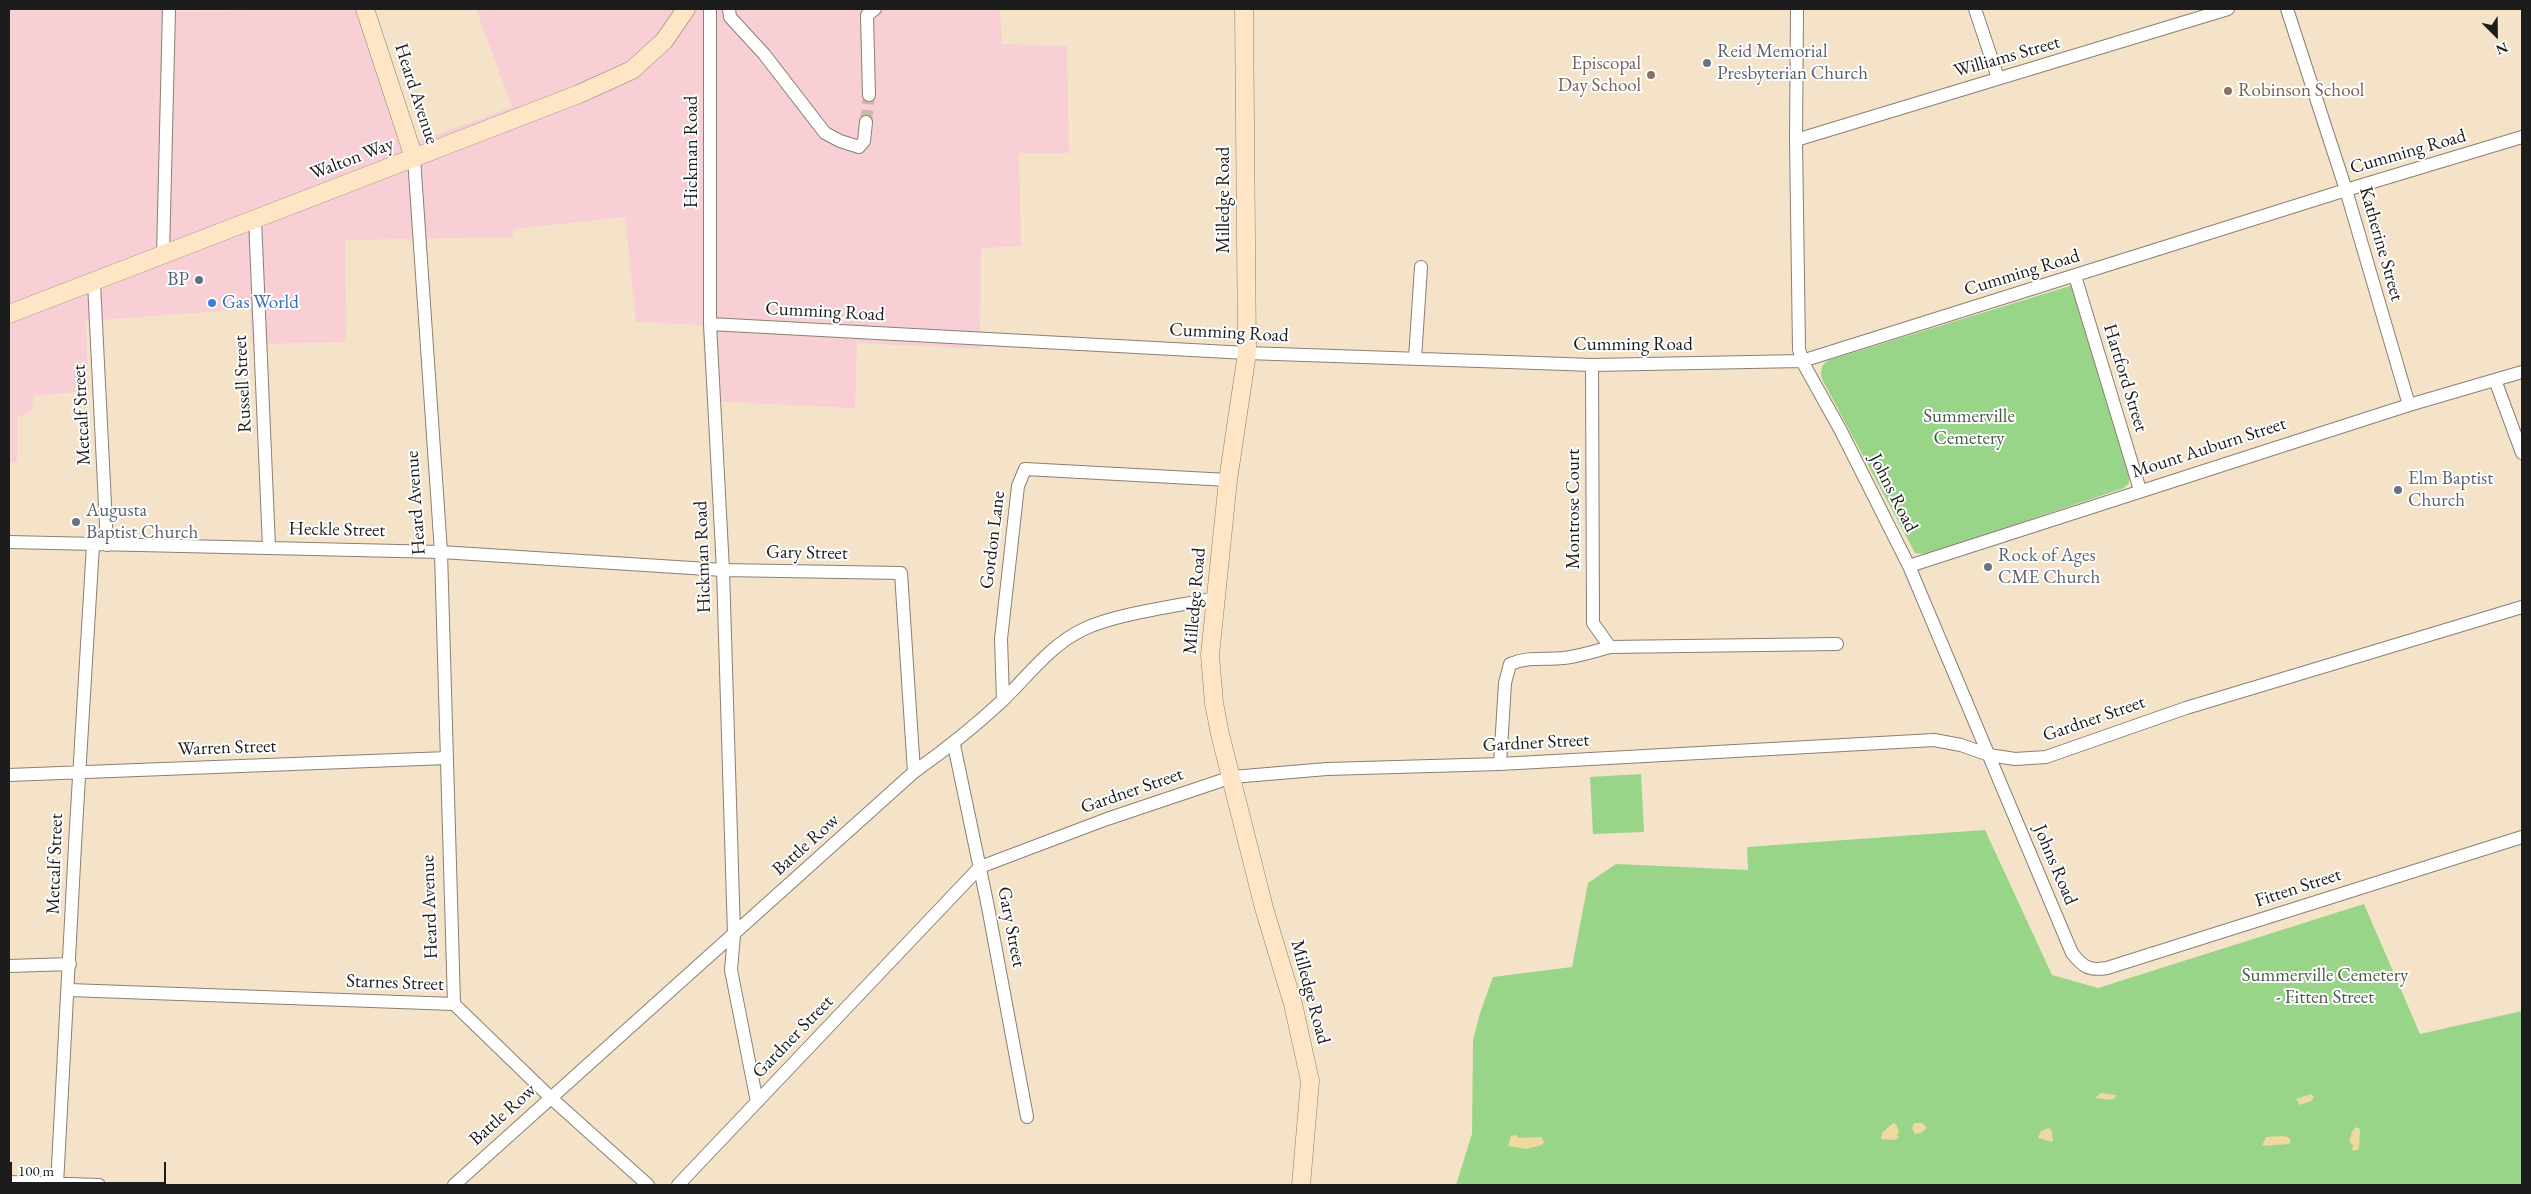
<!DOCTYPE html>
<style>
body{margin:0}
#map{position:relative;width:2531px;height:1194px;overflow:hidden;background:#f4e3c9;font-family:"EB Garamond",serif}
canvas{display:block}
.frame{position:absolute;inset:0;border:10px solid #1c1c1c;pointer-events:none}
.north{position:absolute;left:2471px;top:10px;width:50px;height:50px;-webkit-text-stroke:4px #fff;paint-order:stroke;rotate:157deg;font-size:14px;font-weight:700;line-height:20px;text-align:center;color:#1c1c1c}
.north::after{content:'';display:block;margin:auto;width:18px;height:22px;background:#1c1c1c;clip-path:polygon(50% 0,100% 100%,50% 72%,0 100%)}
.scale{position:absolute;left:10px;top:1162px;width:156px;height:22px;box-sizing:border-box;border:2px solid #1c1c1c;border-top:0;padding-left:6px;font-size:15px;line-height:18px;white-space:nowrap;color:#1c1c1c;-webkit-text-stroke:4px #fff;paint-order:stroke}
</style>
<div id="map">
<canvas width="2531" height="1194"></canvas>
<div class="frame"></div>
<div class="north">N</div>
<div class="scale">100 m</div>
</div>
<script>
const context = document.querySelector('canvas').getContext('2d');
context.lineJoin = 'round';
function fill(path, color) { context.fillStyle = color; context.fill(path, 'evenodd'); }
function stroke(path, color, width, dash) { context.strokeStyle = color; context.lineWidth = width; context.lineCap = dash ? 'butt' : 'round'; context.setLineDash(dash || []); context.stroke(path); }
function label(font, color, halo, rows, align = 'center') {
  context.font = font + ' "EB Garamond",serif'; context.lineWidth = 4; context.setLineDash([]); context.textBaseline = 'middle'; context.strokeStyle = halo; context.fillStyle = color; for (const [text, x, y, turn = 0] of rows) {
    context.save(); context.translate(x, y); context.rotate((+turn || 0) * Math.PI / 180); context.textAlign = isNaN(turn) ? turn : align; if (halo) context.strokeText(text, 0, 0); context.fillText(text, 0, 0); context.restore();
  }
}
const built = new Path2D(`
 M9 9H161L162 12 355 9 400 148 512 107 476 9H1000L1002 44 1067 46 1069 153H1019L1021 246 981 248 980 349 857 343 855 408 707 401 702 325 636 322 625 217 513 229V237L345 240 346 342 252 344 250 309 86 321 88 391 34 396 32 411 17 417V462H9Z`);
const green = new Path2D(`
 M2073 285 2129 476V483L2124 488 1942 549 1924 554 1915 553 1822 379C1820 371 1821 364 1829 360Z
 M1641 774 1644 832 1593 834 1590 777Z
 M1985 830 2052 975 2098 988 2364 904 2420 1034 2522 1011V1185H1456L1472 1134 1473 1040 1480 1013 1493 977 1572 967 1588 883 1616 864 1748 870 1747 847Z`);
const sand = new Path2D(`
 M2101 1093 2116 1095 2115 1098 2110 1100 2095 1098Z
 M2311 1094 2314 1097 2311 1101 2300 1105 2296 1099Z
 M1893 1123 1896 1124 1899 1131 1897 1135 1899 1137 1895 1140 1881 1139 1882 1133Z
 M1914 1123H1922L1927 1128 1921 1133 1915 1134 1912 1128Z
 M2356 1127 2360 1129 2359 1149 2354 1151 2351 1149 2354 1146 2349 1142 2352 1132Z
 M2049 1128 2052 1132 2053 1142 2038 1138 2041 1131Z
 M1516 1135 1519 1138 1541 1137 1544 1142 1542 1145 1526 1149 1508 1146 1511 1136Z
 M2283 1136 2288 1137 2291 1141 2289 1144 2262 1146 2266 1137Z`);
const streetTunnel = new Path2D(`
 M866 122 869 95`);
const street = new Path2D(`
 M710 9V324L723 570 734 935 731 970 757 1102
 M729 9 730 17 764 54 825 133 840 141 859 147 864 141 866 122
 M1797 9 1796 140 1799 349 1802 361 1841 431 1909 566 2072 953C2083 967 2089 971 2107 968L2522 837
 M1975 9 1998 78
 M2287 9 2346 190 2409 405
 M869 95 867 15 875 9
 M1796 140 2228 9
 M414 158 441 552 454 1004
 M255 219 269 547
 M163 255 169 9
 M2075 276 2140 490
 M94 283 107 545
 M710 324 1247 353 1537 363 1592 365 1802 361 2346 190 2522 137
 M1415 359 1421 267
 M1592 365 1593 623 1610 647
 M2495 380 2522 453
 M9 542 441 552 723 570 901 573 914 772
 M1909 566 2409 405 2522 372
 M1003 699 1001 639 1018 486 1025 469 1228 480
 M954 745 988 907 1027 1117
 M1500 764 1505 683 1510 664C1531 656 1543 660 1564 658 1580 656 1595 651 1610 647L1837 644
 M9 775 447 758
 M9 966 70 964
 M69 990 454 1004 550 1097 648 1185
 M9 1182 99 1185
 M57 1185C68 972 79 758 93 545
 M454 1185 914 772C945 750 974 727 1002 701 1029 675 1050 645 1084 629 1118 613 1178 606 1217 598
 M678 1185 980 867 1107 819 1232 777 1327 769 1500 764 1934 740 1961 745 1989 755 2015 759 2046 757 2186 708 2522 607`);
const secondary = new Path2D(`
 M365 9 414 158
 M1244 9 1247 353 1228 480 1210 655 1214 703 1220 734 1264 908 1293 1004 1310 1081 1301 1185
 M9 314 579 94 632 70 664 41 686 9`);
const markers = [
 [1707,63,5,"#6b7280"],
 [1651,75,5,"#8d6e63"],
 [2228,91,5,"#8d6e63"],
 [199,280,5,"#5c6f8a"],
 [212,303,5,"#3f7fe0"],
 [2398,490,5,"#6b7280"],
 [76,522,5,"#6b7280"],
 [1988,567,5,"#6b7280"]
];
const worshipNames = [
 ["Reid Memorial",1717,52],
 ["Presbyterian Church",1717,74],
 ["Elm Baptist",2408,479],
 ["Church",2408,501],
 ["Augusta",86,511],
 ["Baptist Church",86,533],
 ["Rock of Ages",1998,556],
 ["CME Church",1998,578]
];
const streetNames = [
 ["Williams Street",2007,57,-16],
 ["Heard Avenue",416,94,72],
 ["Hickman Road",692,152,-90],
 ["Cumming Road",2408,152,-16],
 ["Walton Way",352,159,-21],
 ["Milledge Road",1224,200,-90],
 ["Katherine Street",2381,244,74],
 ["Cumming Road",2022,273,-17],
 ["Cumming Road",825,312,3],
 ["Cumming Road",1229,333,3],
 ["Cumming Road",1633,345],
 ["Hartford Street",2125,378,73],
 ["Russell Street",243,384,-93],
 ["Metcalf Street",82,415,-93],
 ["Mount Auburn Street",2209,448,-18],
 ["Johns Road",1893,493,63],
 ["Heard Avenue",416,503,-94],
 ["Montrose Court",1574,509,-90],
 ["Heckle Street",337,530,1],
 ["Gordon Lane",993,540,-83],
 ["Gary Street",807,553,1],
 ["Hickman Road",703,557,-92],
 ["Milledge Road",1195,601,-85],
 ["Gardner Street",2094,719,-19],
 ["Gardner Street",1536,743,-3],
 ["Warren Street",227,748,-2],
 ["Gardner Street",1132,791,-19],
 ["Battle Row",806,845,-42],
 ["Metcalf Street",55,864,-88],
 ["Johns Road",2055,865,67],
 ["Fitten Street",2298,888,-18],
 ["Heard Avenue",430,907,-92],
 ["Gary Street",1011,927,79],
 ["Starnes Street",395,983,2],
 ["Milledge Road",1310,992,75],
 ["Gardner Street",793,1037,-46],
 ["Battle Row",503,1115,-42]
];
const educationNames = [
 ["Episcopal",1641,64],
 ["Day School",1641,86],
 ["Robinson School",2238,91,"left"]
];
const serviceNames = [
 ["BP",189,280]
];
const shopNames = [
 ["Gas World",222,303]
];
const parkNames = [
 ["Summerville",1969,417],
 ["Cemetery",1969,439],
 ["Summerville Cemetery",2325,976],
 ["- Fitten Street",2325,998]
];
fill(built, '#f7cfd4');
fill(green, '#98d589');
fill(sand, '#eeda9e');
stroke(streetTunnel, '#c9bba6', 12, [12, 6]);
stroke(street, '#888072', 14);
stroke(secondary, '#888072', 19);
stroke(street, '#fff', 12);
stroke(secondary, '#fde5c5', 18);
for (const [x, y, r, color] of markers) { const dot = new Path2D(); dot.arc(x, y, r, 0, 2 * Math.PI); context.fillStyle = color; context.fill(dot); stroke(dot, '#fff', 2); }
label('19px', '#5b616d', '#fff', worshipNames, 'left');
label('19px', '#1c1c1c', '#fff', streetNames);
label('19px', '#785e54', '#fff', educationNames, 'right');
label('19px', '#4e5e75', '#fff', serviceNames, 'right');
label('19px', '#366cbe', '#fff', shopNames, 'left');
label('19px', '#475d42', '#fff', parkNames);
</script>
